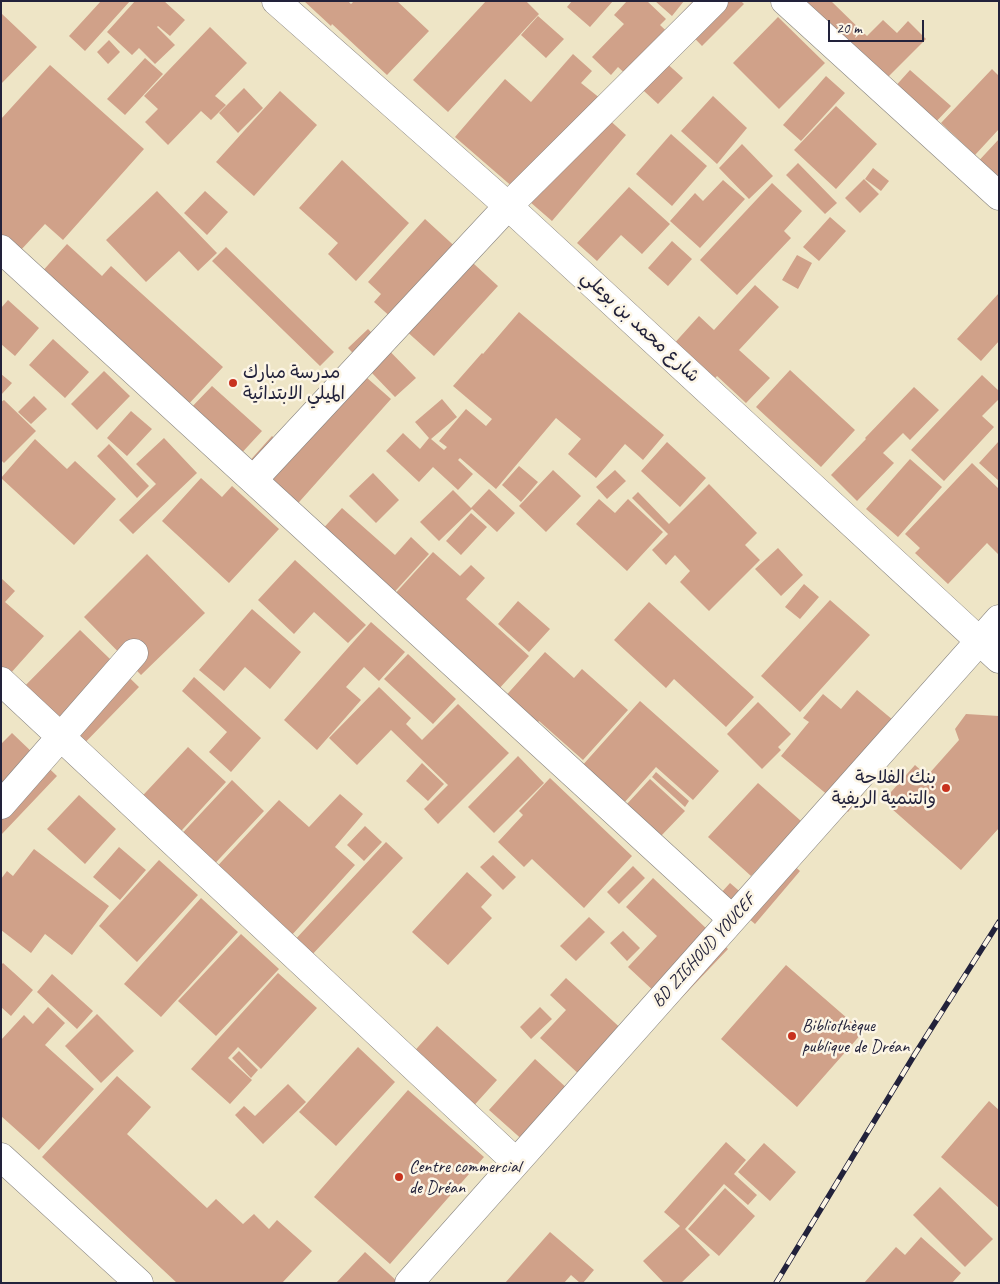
<!DOCTYPE html>
<meta charset="utf-8">
<style>
body{margin:0}
#map{position:relative;width:1000px;height:1284px;overflow:hidden;background:#eee5c6;font-family:Caveat,sans-serif}
canvas{display:block}
.frame{position:absolute;inset:0;border:2px solid #22223b;pointer-events:none}
.scale{position:absolute;left:828px;top:20px;width:96px;height:22px;box-sizing:border-box;border:2px solid #22223b;border-top:0;padding-left:6px;font-size:15px;line-height:18px;white-space:nowrap;color:#22223b;-webkit-text-stroke:4px #fcf5e5;paint-order:stroke}
</style>
<div id="map">
<canvas width="1000" height="1284"></canvas>
<div class="frame"></div>
<div class="scale">20 m</div>
</div>
<script>
const context = document.querySelector('canvas').getContext('2d');
context.lineJoin = 'round';
function fill(path, color) { context.fillStyle = color; context.fill(path, 'evenodd'); }
function stroke(path, color, width, dash) { context.strokeStyle = color; context.lineWidth = width; context.lineCap = dash ? 'butt' : 'round'; context.setLineDash(dash || []); context.stroke(path); }
function label(font, color, halo, rows, align = 'center') {
  context.font = font + ' Caveat,"Playpen Sans Arabic",sans-serif'; context.lineWidth = 5; context.setLineDash([]); context.textBaseline = 'middle'; context.strokeStyle = halo; context.fillStyle = color; for (const [text, x, y, turn = 0] of rows) {
    context.save(); context.translate(x, y); context.rotate((+turn || 0) * Math.PI / 180); context.textAlign = isNaN(turn) ? turn : align; if (halo) context.strokeText(text, 0, 0); context.fillText(text, 0, 0); context.restore();
  }
}
const building = new Path2D(`
 M101 1H130L85 51 69 36Z
 M135 1H164L185 20 170 36 158 26 157 27 175 45 155 64 139 48 132 55 107 32Z
 M304 1H348L351 4 354 1H397L429 31 387 75 332 24 331 26Z
 M486 1H526L539 14 448 112 413 80Z
 M572 1H613L590 27 567 7Z
 M627 1H647L666 19 660 25 679 43 663 60 683 78 658 104 618 67 611 75 592 57 624 24 614 15Z
 M655 1H684L672 16Z
 M693 1H741L744 4 702 46 676 19Z
 M801 1H831L867 36 883 20 897 33 908 21 926 39 884 81Z
 M1 13 37 47 1 84Z
 M538 16 564 39 546 58 521 35Z
 M778 17 825 63 779 109 733 63Z
 M210 27 247 63 215 96 226 105 211 120 201 111 168 145 145 122 158 109 144 96Z
 M109 40 120 52 108 64 97 52Z
 M573 54 592 71 581 83 601 99 595 107 626 135 552 221 455 137 505 79 531 102Z
 M145 58 163 74 125 115 107 99Z
 M50 65 144 149 63 240 45 224 20 251 1 234V119Z
 M992 69 999 76V129L975 155 941 123Z
 M910 70 951 106 932 126 892 90Z
 M826 76 845 93 801 141 783 125Z
 M244 88 263 108 238 133 219 113Z
 M280 91 317 125 254 196 216 162Z
 M713 96 747 128 717 164 681 131Z
 M836 106 877 144 836 189 794 150Z
 M671 134 707 166 672 206 636 174Z
 M999 139V189L973 167Z
 M742 144 773 176 749 199 719 168Z
 M342 160 409 223 356 281 328 254 338 243 299 208Z
 M798 163 837 203 825 214 786 175Z
 M873 168 889 181 881 191 865 179Z
 M864 179 879 194 860 213 845 198Z
 M723 180 745 199 700 248 670 221 695 193 703 201Z
 M772 183 802 211 784 231 791 238 737 295 700 260Z
 M629 187 670 224 642 254 621 235 597 261 577 243Z
 M157 191 217 253 198 271 179 251 146 282 106 240Z
 M205 191 228 212 207 235 184 213Z
 M830 217 846 231 819 261 803 247Z
 M425 219 498 286 434 356 374 302 381 294 368 282Z
 M672 241 692 259 668 286 648 268Z
 M67 244 102 276 111 266 223 367 186 407 39 275Z
 M226 247 334 352 320 366 212 261Z
 M797 255 812 263 798 289 782 280Z
 M755 285 779 307 739 350 770 378 746 403 717 376 711 383 671 347 699 316 714 330Z
 M999 293V341L981 361 957 339Z
 M8 300 39 328 15 356 1 344V308Z
 M519 312 664 435 643 460 625 444 596 478 568 454 581 439 556 418 496 489 460 458 458 460 473 474 458 490 433 467 419 482 386 451 403 433 420 449 429 438 415 422 442 399 457 417 431 439 444 450 447 447 439 441 466 409 486 426 492 419 453 386 482 353 483 354Z
 M368 329 416 378 395 397 348 348Z
 M53 339 89 372 65 398 29 365Z
 M349 362 391 399 292 510 246 465 272 436 288 451Z
 M790 370 855 430 821 467 756 407Z
 M104 371 130 396 97 430 71 404Z
 M1 374 12 383 1 395Z
 M982 375 999 391V399L982 416 994 427 944 481 911 450Z
 M212 386 262 431 237 458 187 412Z
 M914 387 939 410 910 440 903 433 883 453 894 463 857 501 831 475 866 439 865 438Z
 M34 396 47 409 31 424 18 412Z
 M4 400 36 431 4 463 1 460V402Z
 M131 411 152 429 127 456 107 438Z
 M164 438 197 473 133 534 119 520 156 484 136 464Z
 M35 439 67 469 75 461 116 499 74 545 1 478Z
 M999 441V481L979 463Z
 M667 442 706 478 680 507 641 471Z
 M109 444 149 486 137 498 97 456Z
 M910 459 942 487 898 537 866 509Z
 M972 463 999 489V555L987 543 948 584 915 553 920 548 905 534Z
 M519 466 538 482 521 502 502 485Z
 M553 470 581 496 546 532 519 506Z
 M615 470 626 481 607 499 596 487Z
 M373 473 399 500 376 523 349 496Z
 M201 478 222 497 232 486 279 529 229 583 162 521Z
 M709 484 757 533 745 545 760 560 709 611 680 582 690 571 675 555 666 565 652 550 668 534 632 498 638 492 669 524Z
 M489 489 515 513 497 532 472 509 439 541 420 522 453 490 471 508Z
 M599 499 615 513 628 499 663 532 627 571 576 524Z
 M342 508 395 555 411 537 429 554 389 598 318 534Z
 M471 513 487 527 461 555 446 541Z
 M778 548 803 575 781 596 755 569Z
 M433 552 460 576 471 565 485 578 466 599 529 656 497 691 392 597Z
 M147 554 205 613 141 675 84 617Z
 M295 560 366 625 348 643 314 612 294 634 258 600Z
 M1 578 15 591 5 602 44 636 1 684Z
 M804 584 819 597 800 619 785 607Z
 M830 600 870 635 800 712 761 676Z
 M518 601 550 629 529 652 498 624Z
 M649 602 754 697 726 727 674 679 666 688 614 640Z
 M252 609 301 652 270 689 245 667 224 691 199 670Z
 M371 622 405 652 379 681 364 667 346 687 361 700 317 750 284 720Z
 M80 630 139 687 73 755 14 697Z
 M545 652 574 678 582 669 628 710 583 760 539 721 533 728 502 700Z
 M408 654 456 699 433 724 384 679Z
 M194 677 261 738 231 772 209 752 227 732 182 691Z
 M379 687 411 718 406 724 422 740 458 704 509 753 438 824 424 809 448 785 391 730 357 765 329 738Z
 M857 690 911 735 848 812 781 756 809 722 803 718 823 694 841 709Z
 M640 701 719 771 693 800 656 767 623 804 581 767Z
 M758 702 791 734 778 747 781 750 762 769 727 734Z
 M966 714 999 716V828L961 870 883 801 915 765 927 776 959 740 955 729Z
 M12 733 57 776 1 835V744Z
 M188 747 226 782 172 841 133 806Z
 M518 756 544 783 494 833 468 807Z
 M422 763 444 784 428 801 406 781Z
 M656 772 689 801 685 807 652 777Z
 M550 778 632 856 584 908 532 859 524 867 498 842 523 815 519 811Z
 M650 779 685 811 660 837 626 805Z
 M232 780 264 811 207 872 175 841Z
 M758 783 801 821 751 876 708 837Z
 M340 794 363 814 335 847 355 865 291 936 210 874 279 800 309 827Z
 M79 795 116 829 85 864 47 829Z
 M365 826 382 842 364 861 347 845Z
 M386 842 403 858 309 958 292 943Z
 M119 847 146 870 120 900 93 877Z
 M34 849 109 906 72 955 45 934 31 953 1 930V879L7 871 13 876Z
 M493 855 516 877 503 890 480 867Z
 M159 860 198 895 137 962 99 926Z
 M790 862 800 871 755 924 720 894 730 883 745 896Z
 M633 866 645 878 619 904 607 892Z
 M467 872 492 895 481 907 492 918 448 965 412 932Z
 M653 878 728 949 672 1008 628 967 657 936 626 907Z
 M201 898 238 932 161 1017 124 984Z
 M589 917 605 932 576 961 560 946Z
 M623 931 640 948 627 961 610 943Z
 M241 934 279 969 216 1036 178 1001Z
 M3 963 33 990 11 1016 1 1007V965Z
 M786 965 863 1032 797 1107 721 1039Z
 M278 973 317 1008 261 1069 238 1047 228 1058 252 1080 230 1104 191 1069Z
 M52 974 93 1011 77 1029 37 992Z
 M566 978 638 1044 596 1090 540 1038 566 1010 550 995Z
 M48 1007 65 1023 45 1045 94 1089 39 1150 1 1116V1040L24 1015 33 1024Z
 M540 1007 552 1019 531 1039 520 1027Z
 M97 1014 134 1051 101 1083 65 1046Z
 M437 1026 497 1080 469 1111 409 1057Z
 M358 1047 395 1082 336 1146 299 1112Z
 M239 1051 258 1070 251 1078 232 1058Z
 M535 1059 581 1101 535 1151 489 1110Z
 M117 1076 151 1107 127 1134 207 1208 216 1199 243 1224 254 1214 269 1229 277 1220 312 1251 282 1283H177L42 1157Z
 M288 1084 306 1102 263 1144 235 1115 244 1106 255 1116Z
 M408 1090 484 1157 390 1264 314 1197Z
 M989 1101 999 1110V1208L941 1157Z
 M726 1142 746 1160 734 1174 757 1195 748 1205 724 1184 685 1229 710 1255 681 1283H664L643 1261 680 1226 664 1212Z
 M764 1143 796 1172 770 1201 738 1172Z
 M940 1187 993 1239 965 1267 913 1215Z
 M725 1188 755 1216 719 1256 688 1229Z
 M550 1232 594 1270 583 1283H580L571 1275 564 1283H505Z
 M921 1237 961 1273 952 1283H864L896 1247 905 1255Z
 M365 1252 399 1283H336Z`);
const minor = new Path2D(`
 M785 1 999 196
 M1 249 732 919
 M253 480 508 206 714 1
 M1 681 516 1162
 M1 805 134 653
 M1 1157 139 1283
 M409 1283 999 619`);
const major = new Path2D(`
 M276 1 508 206 999 659`);
const rail = new Path2D(`
 M776 1283 915 1054 999 922`);
const markers = [
 [233,383,5,"#c8321e"],
 [946,788,5,"#c8321e"],
 [792,1036,5,"#c8321e"],
 [399,1177,5,"#c8321e"]
];
const streetNames = [
 ["شارع محمد بن بوعلي",640,327,43],
 ["BD ZIGHOUD YOUCEF",704,951,-48]
];
const poiNames = [
 ["مدرسة مبارك",243,373],
 ["الميلي الابتدائية",243,394],
 ["بنك الفلاحة",936,778,"right"],
 ["والتنمية الريفية",936,799,"right"],
 ["Bibliothèque",802,1026],
 ["publique de Dréan",802,1047],
 ["Centre commercial",409,1167],
 ["de Dréan",409,1188]
];
fill(building, '#d0a189');
stroke(minor, '#888480', 29);
stroke(major, '#888480', 29);
stroke(minor, '#fff', 28);
stroke(major, '#fff', 28);
stroke(rail, '#22223b', 5.5);
stroke(rail, '#fcf5e5', 4, [11]);
for (const [x, y, r, color] of markers) { const dot = new Path2D(); dot.arc(x, y, r, 0, 2 * Math.PI); context.fillStyle = color; context.fill(dot); stroke(dot, '#fcf5e5', 2); }
label('18px', '#22223b', '#fcf5e5', streetNames);
label('18px', '#22223b', '#fcf5e5', poiNames, 'left');
</script>
